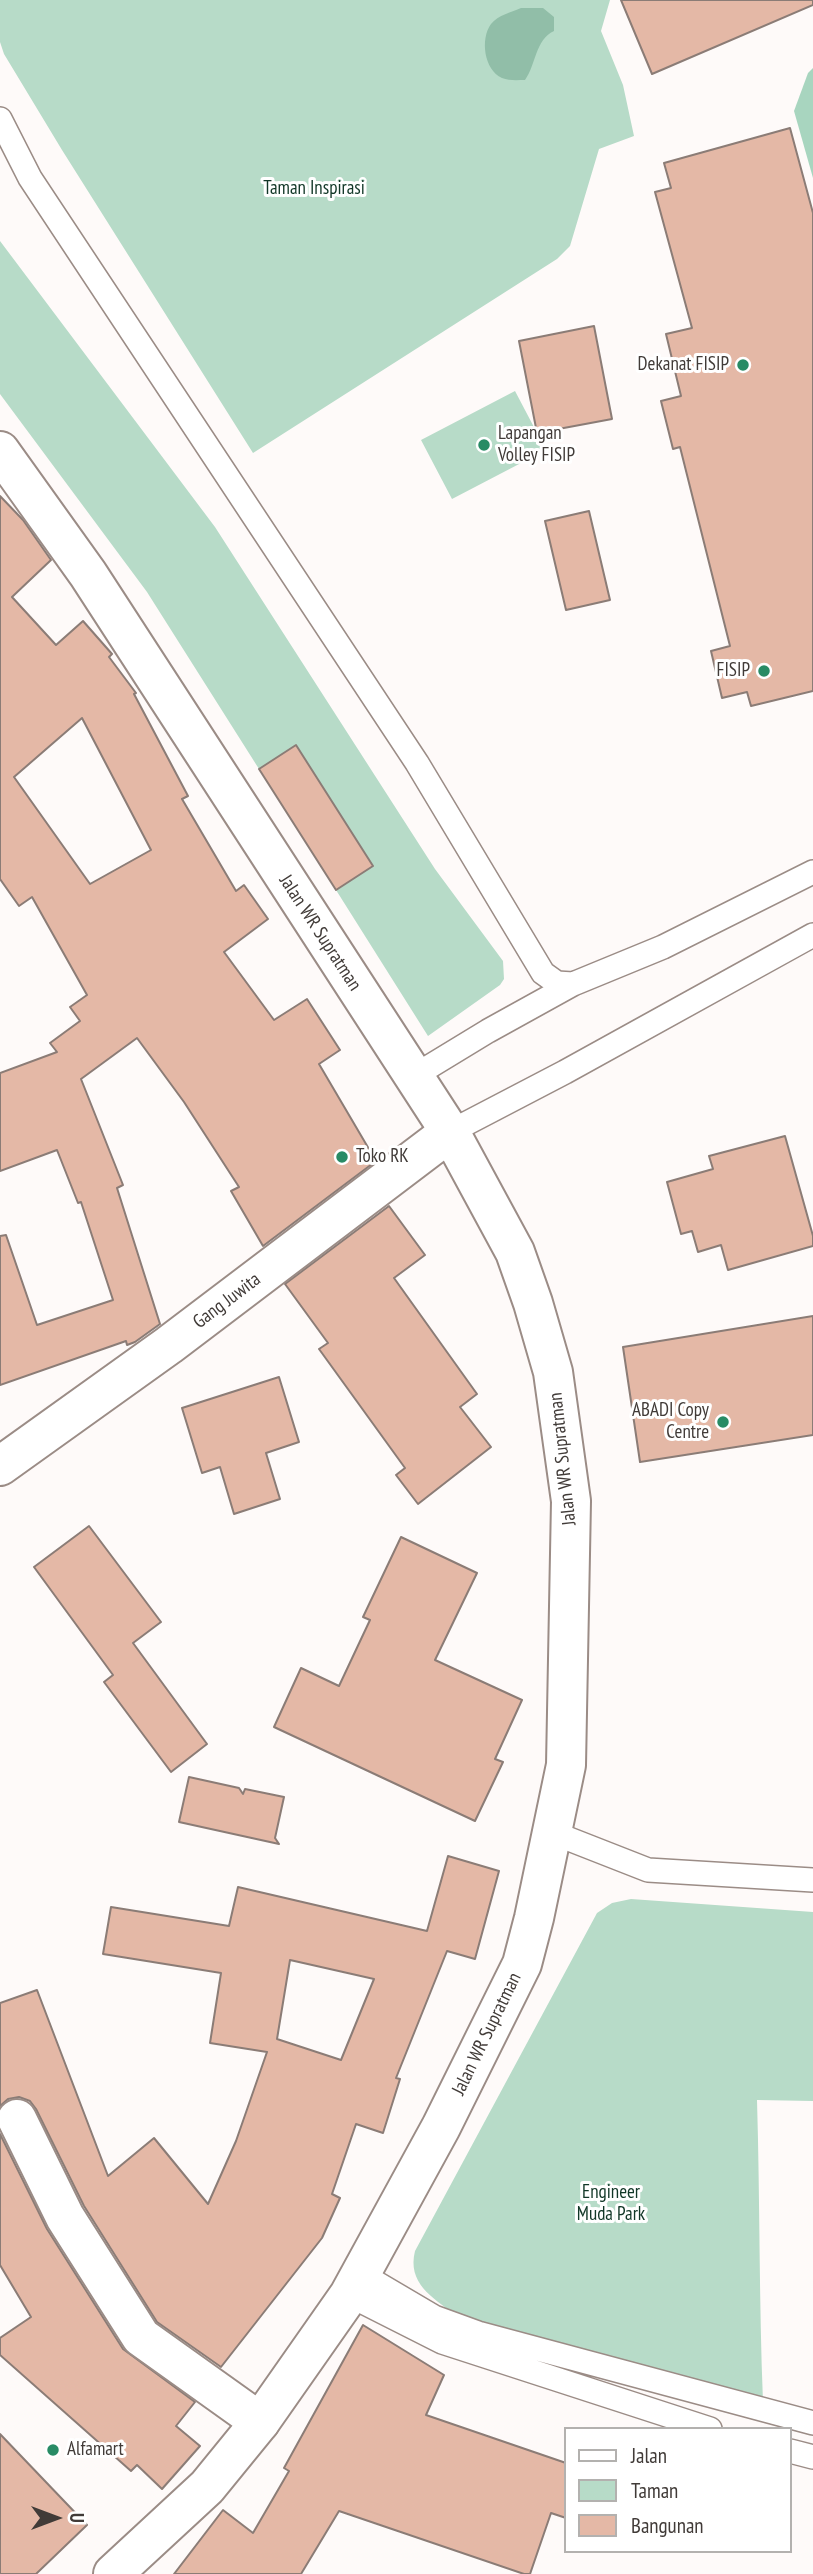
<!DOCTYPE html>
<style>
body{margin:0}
#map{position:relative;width:813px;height:2574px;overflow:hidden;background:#fefaf9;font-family:"PT Sans Narrow",sans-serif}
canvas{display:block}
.legend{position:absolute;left:564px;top:2427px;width:228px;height:126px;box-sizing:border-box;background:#fff;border:2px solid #b3b1af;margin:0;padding:9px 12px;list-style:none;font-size:21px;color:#413b38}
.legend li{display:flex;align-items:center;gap:14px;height:35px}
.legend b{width:35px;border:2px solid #b3b1af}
.north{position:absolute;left:21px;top:2483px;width:70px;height:70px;-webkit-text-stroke:5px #fff;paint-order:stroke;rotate:90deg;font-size:19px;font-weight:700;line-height:28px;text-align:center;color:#413b38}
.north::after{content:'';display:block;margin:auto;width:24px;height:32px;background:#413b38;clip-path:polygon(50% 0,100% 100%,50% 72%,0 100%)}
</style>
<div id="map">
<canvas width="813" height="2574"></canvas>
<ul class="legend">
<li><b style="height:9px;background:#fff"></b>Jalan</li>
<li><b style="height:19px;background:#b7dbc8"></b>Taman</li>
<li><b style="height:19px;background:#e4b8a6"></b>Bangunan</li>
</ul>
<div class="north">U</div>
</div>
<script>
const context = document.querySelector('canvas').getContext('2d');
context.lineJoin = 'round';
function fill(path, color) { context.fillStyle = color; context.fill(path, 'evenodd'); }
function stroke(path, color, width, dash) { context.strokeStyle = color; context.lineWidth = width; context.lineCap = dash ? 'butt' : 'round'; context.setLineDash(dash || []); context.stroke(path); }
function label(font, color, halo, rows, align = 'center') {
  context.font = font + ' "PT Sans Narrow",sans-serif'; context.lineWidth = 6; context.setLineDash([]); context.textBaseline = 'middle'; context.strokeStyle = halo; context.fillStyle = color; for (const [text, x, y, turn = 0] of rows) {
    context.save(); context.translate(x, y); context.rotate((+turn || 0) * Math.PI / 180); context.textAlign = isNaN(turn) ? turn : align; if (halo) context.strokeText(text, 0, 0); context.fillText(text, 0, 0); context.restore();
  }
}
const green = new Path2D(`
 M0 0H610L601 31 623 85 634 136 599 149 570 246 557 259 253 453 62 150 4 54 0 42Z
 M0 241 215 527 435 869 503 961 504 979 500 985 428 1036 336 890 372 866 259 769 147 592 0 394Z
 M515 391 546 450 452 499 421 440Z
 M631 1899 813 1912V2101L757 2100C760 2201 759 2301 763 2402L454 2314C432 2297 407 2283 415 2251L597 1913 612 1903Z`);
const forest = new Path2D(`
 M813 68V178L794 111 808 73Z`);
const water = new Path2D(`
 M521 8H543L554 17V31C535 40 536 65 525 80 518 80 509 81 502 78 484 70 480 39 491 24 498 15 512 12 521 8Z`);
const building = new Path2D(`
 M621 0H813V5L652 74Z
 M790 128 813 213V691L751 706 747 692 722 698 711 651 730 646 680 447 673 449 661 401 681 396 666 334 692 328 655 192 671 188 664 163Z
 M594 326 612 419 537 433 519 341Z
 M0 496 23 520 51 560 12 597 56 645 83 621 112 654 109 657 136 693 134 694 188 796 182 799 236 891 244 885 268 919 224 952 274 1020 307 999 340 1050 319 1064 376 1161 263 1246 231 1191 239 1187 184 1102 137 1038 81 1079 123 1185 117 1188 160 1324 135 1342 127 1345 126 1341 0 1385V1236L6 1235 37 1325 113 1300 81 1202 78 1203 57 1150 0 1171V1073L57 1052 50 1043 80 1021 70 1007 87 995 32 897 19 906 0 879ZM82 718 151 850 90 884 14 777Z
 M589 511 610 600 566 610 545 521Z
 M296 745 373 866 336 890 259 769Z
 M785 1136 813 1236V1246L728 1270 721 1245 698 1252 692 1231 681 1234 667 1182 713 1169 709 1156Z
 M389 1206 425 1255 394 1278 477 1394 460 1407 491 1447 418 1504 396 1475 405 1468 319 1349 328 1343 285 1284Z
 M813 1316V1435L640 1462 623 1347Z
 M279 1377 299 1442 266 1453 280 1499 234 1514 220 1467 202 1473 182 1408Z
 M89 1526 161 1622 133 1643 207 1744 171 1772 104 1682 113 1675 34 1567Z
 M401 1537 477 1573 435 1660 522 1700 495 1759 503 1762 475 1821 274 1727 301 1668 339 1686 370 1620 363 1617Z
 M189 1777 239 1788 243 1794 245 1789 284 1797 275 1838 279 1844 179 1822Z
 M448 1856 499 1871 475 1959 447 1951 396 2078 400 2079 383 2133 356 2124 332 2194 340 2198 322 2238 221 2367 157 2322 84 2206 36 2109 30 2101 19 2097 8 2099 0 2106V2003L37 1990 108 2176 154 2138 208 2204 236 2141 267 2052 210 2043 221 1973 103 1954 111 1907 229 1926 238 1887 427 1931ZM290 1960 374 1979 341 2060 277 2039Z
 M0 2134 47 2229 123 2349 195 2402 176 2426 200 2446 162 2489 137 2465 131 2471 0 2355V2338L31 2317 0 2265Z
 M363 2325 444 2375 426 2415 566 2463V2518L551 2513 530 2574H524L339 2511 301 2574H174L223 2510 253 2533 289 2471 284 2468Z
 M0 2434 87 2525 36 2574H0Z`);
const service = new Path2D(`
 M0 119 30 178 417 763 543 973 557 983 573 984
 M414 1076 488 1031 573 984 663 947 813 872
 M450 1132 565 1072 813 935
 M551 1832 648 1870 813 1880
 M361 2274 434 2317 478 2333 813 2423
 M349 2295 442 2342 710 2429
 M790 2451 813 2457`);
const minor = new Path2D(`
 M0 1466 169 1345 450 1132
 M17 2119 65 2217 141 2337 260 2422`);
const trunk = new Path2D(`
 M0 451 88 574 450 1132 515 1252 533 1303 553 1372 571 1501 566 1765 534 1918 522 1964 441 2127 349 2295 260 2422 207 2487 113 2574`);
const markers = [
 [743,365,7,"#288b65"],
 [484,445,7,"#288b65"],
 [764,671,7,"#288b65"],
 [342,1157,7,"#288b65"],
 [723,1422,7,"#288b65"],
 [53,2450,7,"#288b65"]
];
const parkNames = [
 ["Taman Inspirasi",314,189],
 ["Engineer",611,2193],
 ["Muda Park",611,2215]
];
const poiNames = [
 ["Dekanat FISIP",729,365],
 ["Lapangan",498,434,"left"],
 ["Volley FISIP",498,456,"left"],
 ["FISIP",750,671],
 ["Toko RK",356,1157,"left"],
 ["ABADI Copy",709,1411],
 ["Centre",709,1433],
 ["Alfamart",67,2450,"left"]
];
const streetNames = [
 ["Jalan WR Supratman",320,933,57],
 ["Gang Juwita",227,1301,-37],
 ["Jalan WR Supratman",563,1459,-96],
 ["Jalan WR Supratman",487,2034,-64]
];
fill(green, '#b7dbc8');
fill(forest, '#a8d5bf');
fill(water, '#91bea8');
fill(building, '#e4b8a6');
stroke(building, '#8b7c76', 2);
stroke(service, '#9b8c86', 26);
stroke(minor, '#9b8c86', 42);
stroke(trunk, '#9b8c86', 42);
stroke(service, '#fff', 23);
stroke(minor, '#fff', 38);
stroke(trunk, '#fff', 38);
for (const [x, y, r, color] of markers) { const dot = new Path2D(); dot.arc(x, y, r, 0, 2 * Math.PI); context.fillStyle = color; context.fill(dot); stroke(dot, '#fff', 2.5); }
label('19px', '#113727', '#fff', parkNames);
label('19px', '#413b38', '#fff', poiNames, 'right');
label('19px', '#413b38', '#fff', streetNames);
</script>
